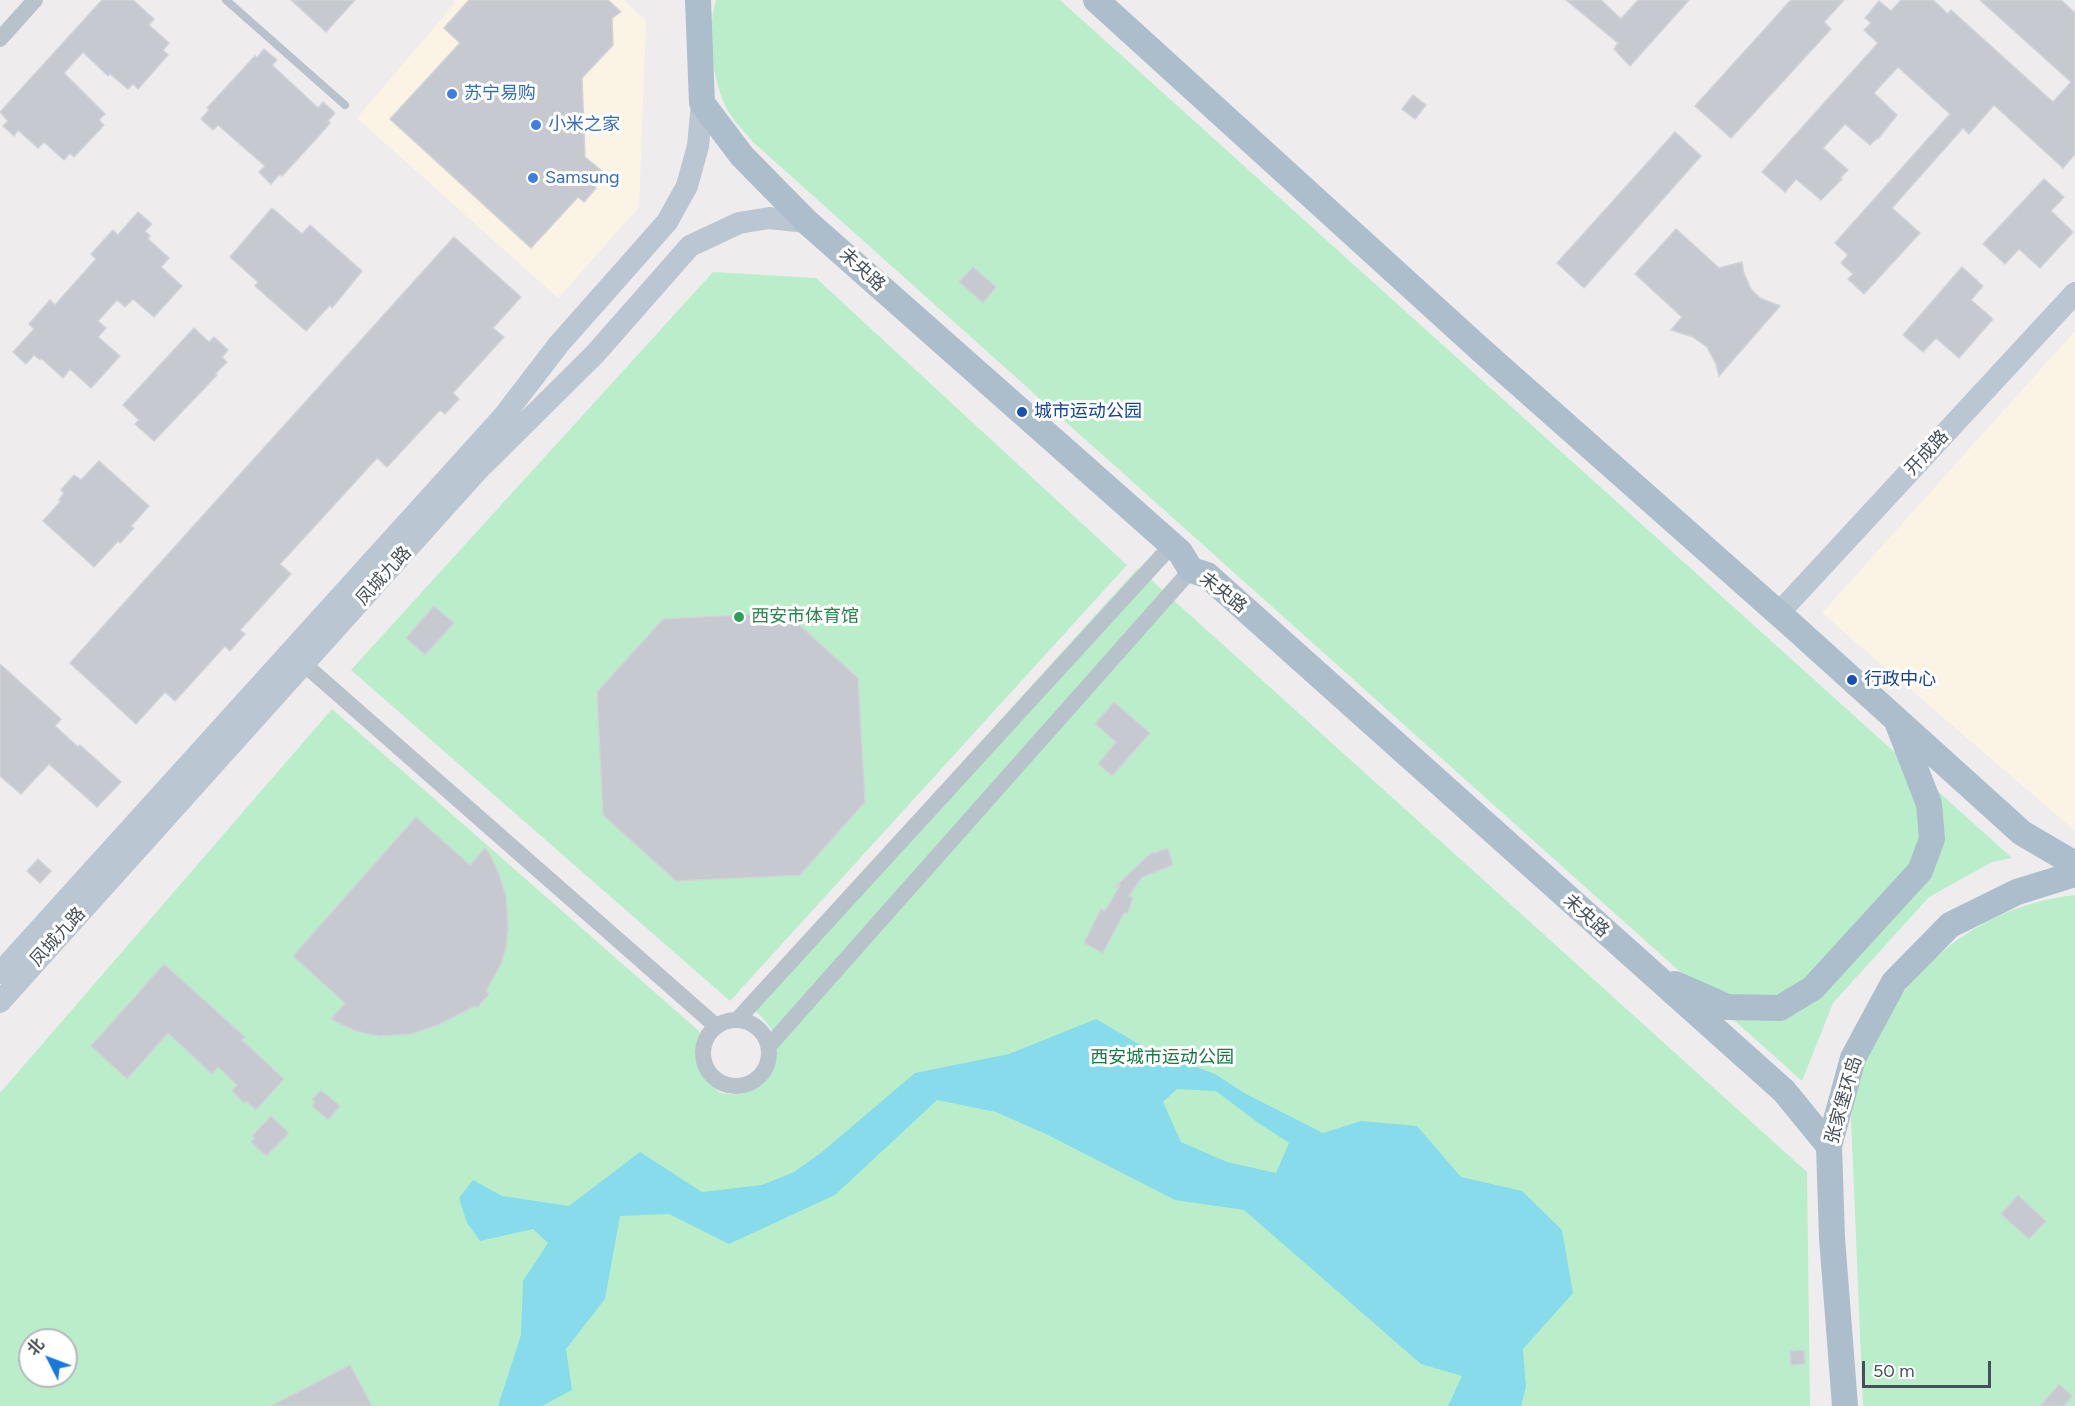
<!DOCTYPE html>
<meta charset="utf-8">
<style>
body{margin:0}
#map{position:relative;width:2075px;height:1406px;overflow:hidden;background:#efeced;font-family:Figtree,"Noto Sans SC",sans-serif}
canvas{display:block}
.north{position:absolute;left:18px;top:1328px;width:60px;height:60px;box-sizing:border-box;background:#fff;border:2px solid #b5b9bd;border-radius:50%;rotate:312deg;font-size:16px;font-weight:700;line-height:24px;text-align:center;color:#45515a}
.north::after{content:'';display:block;margin:auto;width:21px;height:27px;background:#1978dd;clip-path:polygon(50% 0,100% 100%,50% 72%,0 100%)}
.scale{position:absolute;left:1862px;top:1361px;width:129px;height:27px;box-sizing:border-box;border:3px solid #45515a;border-top:0;padding-left:8px;font-size:18px;line-height:21px;white-space:nowrap;color:#45515a;-webkit-text-stroke:4px #fff;paint-order:stroke}
</style>
<div id="map">
<canvas width="2075" height="1406"></canvas>
<div class="north">北</div>
<div class="scale">50 m</div>
</div>
<script>
const context = document.querySelector('canvas').getContext('2d');
context.lineJoin = 'round';
function fill(path, color) { context.fillStyle = color; context.fill(path, 'evenodd'); }
function stroke(path, color, width, dash) { context.strokeStyle = color; context.lineWidth = width; context.lineCap = dash ? 'butt' : 'round'; context.setLineDash(dash || []); context.stroke(path); }
function label(font, color, halo, rows, align = 'center') {
  context.font = font + ' Figtree,"Noto Sans SC",sans-serif'; context.lineWidth = 6; context.setLineDash([]); context.textBaseline = 'middle'; context.strokeStyle = halo; context.fillStyle = color; for (const [text, x, y, turn = 0] of rows) {
    context.save(); context.translate(x, y); context.rotate((+turn || 0) * Math.PI / 180); context.textAlign = isNaN(turn) ? turn : align; if (halo) context.strokeText(text, 0, 0); context.fillText(text, 0, 0); context.restore();
  }
}
const commercial = new Path2D(`
 M453 0H624L646 21 639 207 558 298 357 118 455 3Z
 M2075 331V831L1822 613Z`);
const green = new Path2D(`
 M716 0H1060L2012 858 1992 862 1929 897 1833 1003 1802 1081 753 142C745 132 733 121 727 109 712 79 706 33 716 0Z
 M713 272 816 278 1127 565 730 1001 351 670Z
 M1138 568 1807 1172 1810 1406H0V1093L332 709 700 1032 695 1057 703 1075 720 1093C725 1093 733 1095 738 1094 767 1090 787 1055 772 1030 765 1019 754 1010 746 1001ZM30 1340H66V1376H30Z
 M2075 895V1406H1863L1851 1118C1854 1103 1856 1087 1861 1073 1894 976 1972 907 2075 895Z`);
const water = new Path2D(`
 M1096 1019 1142 1046 1215 1074 1246 1094 1323 1133 1361 1121 1417 1126 1461 1177 1522 1191 1562 1230 1573 1293 1523 1349 1526 1387 1521 1406H1448L1462 1376 1421 1364 1244 1210 1175 1200 1048 1135 996 1112 937 1100 835 1195 729 1244 669 1214 620 1216 605 1299 566 1349 572 1390 542 1406H498L521 1335 523 1281 548 1243 533 1229 480 1241 467 1223 459 1198 473 1180 502 1196 569 1206 640 1152 702 1192 762 1185 794 1172 822 1152 915 1073 1009 1054ZM1177 1089 1216 1091 1257 1122 1289 1143 1276 1173 1227 1162 1181 1142 1163 1102Z`);
const building = new Path2D(`
 M102 0H133L154 19 149 25 169 43 163 50 168 55 138 89 133 84 128 89 110 74 108 76 83 52 64 73 105 114 99 120 104 125 74 157 70 153 64 160 44 142 38 148 18 130 14 136 3 126 8 121 0 112Z
 M291 0H355L326 32Z
 M469 0H608L621 12 612 18 613 45 582 78 585 157 602 171 591 183 596 188 584 202 578 197 531 248 390 119 460 43 444 28Z
 M1566 0H1601L1621 19 1638 0H1689L1630 66 1614 49 1618 43Z
 M1791 0H1844L1824 22 1831 29 1731 138 1695 106Z
 M1901 0H1933L1948 14 1951 10 2053 102 2071 82 1980 0H2061L2075 13V154L2063 168 1994 105 1969 134 1963 128 1892 208 1920 233 1864 294 1848 279 1853 274 1841 263 1848 255 1835 243 1950 114 1898 67 1874 93 1897 115 1878 139 1877 138 1870 145 1845 124 1823 148 1848 170 1840 178 1842 179 1821 200 1796 179 1785 192 1762 172 1878 43 1864 30 1871 23 1865 18 1879 1 1891 11Z
 M264 49 277 60 272 65 301 92 318 108 323 102 335 113 328 121 330 123 317 138 282 176 280 174 271 184 259 172 265 166 218 125 213 130 201 119 209 110 207 108 255 56 257 58Z
 M1413 95 1426 105 1415 119 1402 109Z
 M1675 132 1701 156 1584 288 1557 263Z
 M2044 179 2064 197 2051 211 2073 232 2040 268 2019 249 2005 264 1983 244Z
 M272 208 302 234 310 225 362 271 332 308 330 305 306 331 255 286 258 282 230 257Z
 M138 212 152 224 145 231 150 236 148 239 169 258 161 267 182 286 154 317 133 299 125 307 117 300 98 321 106 328 98 337 120 356 91 388 70 369 63 378 41 358 40 360 34 355 26 364 13 352 34 329 29 324 50 300 55 305 96 259 91 254 113 230 118 235Z
 M1676 229 1719 268 1742 262 1744 274 1751 289 1760 298 1780 306 1719 376 1716 364 1707 347 1693 337 1671 330 1682 317 1635 274Z
 M454 237 521 297 493 328 504 337 453 393 459 399 445 414 440 410 387 467 377 458 280 564 291 574 240 630 245 634 230 651 225 646 175 701 165 692 136 724 70 663Z
 M973 267 996 287 983 303 959 282Z
 M1962 267 1983 286 1971 300 1993 319 1959 358 1936 338 1923 352 1903 335Z
 M194 328 209 342 214 337 228 350 222 357 227 362 215 374 217 375 154 441 135 424 139 420 123 405Z
 M99 461 149 506 131 526 134 528 120 543 118 541 94 567 43 521 61 501 59 500 64 493 61 490 74 475 81 480Z
 M434 606 454 623 425 655 406 638Z
 M786 613 858 678 865 802 800 875 676 881 603 815 597 692 663 619Z
 M0 664 61 719 55 726 78 747 80 745 121 782 97 807 49 764 21 794 0 776Z
 M1114 702 1150 733 1112 776 1098 764 1116 742 1095 724Z
 M416 817 470 865 485 848 490 855 498 872 506 896 508 928 506 948 501 964 486 991 489 994 477 1008 475 1006 438 1025 411 1034 380 1036 368 1034 353 1030 331 1019 345 1003 293 956Z
 M1168 848 1173 865 1142 877 1129 896 1133 898 1128 913H1124L1103 953 1084 943 1101 909 1105 911 1120 885 1115 887 1152 852 1154 853Z
 M38 859 51 871 40 883 27 871Z
 M164 964 245 1037 242 1040 284 1079 256 1110 246 1101 244 1103 232 1091 237 1085 218 1067 212 1074 168 1033 127 1079 91 1046Z
 M321 1090 340 1106 328 1120 312 1106 315 1102 312 1100Z
 M271 1116 289 1133 266 1156 251 1142 255 1138 252 1136Z
 M2018 1195 2046 1221 2029 1239 2001 1214Z
 M1804 1350 1805 1364 1791 1365 1790 1351Z
 M350 1365 372 1406H271Z
 M2059 1384 2072 1396 2064 1406H2040Z`);
const lane = new Path2D(`
 M226 0 345 105`);
const street = new Path2D(`
 M0 39 35 0
 M296 657 716 1026
 M738 1019 1172 545
 M703 1053a33 33 0 1 1 66 0a33 33 0 1 1-66 0Z
 M769 1046 1191 570`);
const secondary = new Path2D(`
 M1778 614 2075 293
 M0 973 503 417 559 344 667 222 687 186 698 146 702 103
 M0 1002 478 470 595 354 690 246 739 223 769 218 807 222`);
const primary = new Path2D(`
 M698 0 702 103 742 156 807 222 1180 552 1191 570 1207 575 1784 1091 1829 1146
 M1096 0 1481 350 1794 627 2022 833 2075 864
 M1675 984 1727 1007 1780 1008 1813 988 1920 871 1932 839 1929 804 1898 724
 M1845 1406 1832 1238 1829 1146 1853 1058 1894 982 1950 925 2017 892 2075 874`);
const markers = [
 [452,94,6,"#3f7fe0"],
 [536,125,6,"#3f7fe0"],
 [533,178,6,"#3f7fe0"],
 [1022,412,6,"#1a4fb4"],
 [739,617,6,"#2e9e5b"],
 [1852,680,6,"#1a4fb4"]
];
const shopNames = [
 ["苏宁易购",464,94],
 ["小米之家",548,125],
 ["Samsung",545,178]
];
const streetNames = [
 ["未央路",862,270,42],
 ["开成路",1927,453,-47],
 ["凤城九路",384,576,-48],
 ["未央路",1223,593,38],
 ["未央路",1586,916,42],
 ["凤城九路",58,937,-48],
 ["张家堡环岛",1844,1100,-74]
];
const transitNames = [
 ["城市运动公园",1034,412],
 ["行政中心",1864,680]
];
const leisureNames = [
 ["西安市体育馆",751,617]
];
const parkNames = [
 ["西安城市运动公园",1162,1058]
];
fill(commercial, '#fbf4e5');
fill(green, '#baeecb');
fill(water, '#87dbeb');
fill(building, '#c6cad0');
stroke(building, '#d0d3d8', 1.5);
stroke(lane, '#b8c2ca', 8);
stroke(street, '#b8c2ca', 16);
stroke(secondary, '#bac6d1', 22);
stroke(primary, '#acbecc', 26);
for (const [x, y, r, color] of markers) { const dot = new Path2D(); dot.arc(x, y, r, 0, 2 * Math.PI); context.fillStyle = color; context.fill(dot); stroke(dot, '#fff', 2); }
label('18px', '#366cbe', '#fff', shopNames, 'left');
label('18px', '#45515a', '#fff', streetNames);
label('18px', '#164399', '#fff', transitNames, 'left');
label('18px', '#27864d', '#fff', leisureNames, 'left');
label('18px', '#167a43', '#fff', parkNames);
</script>
